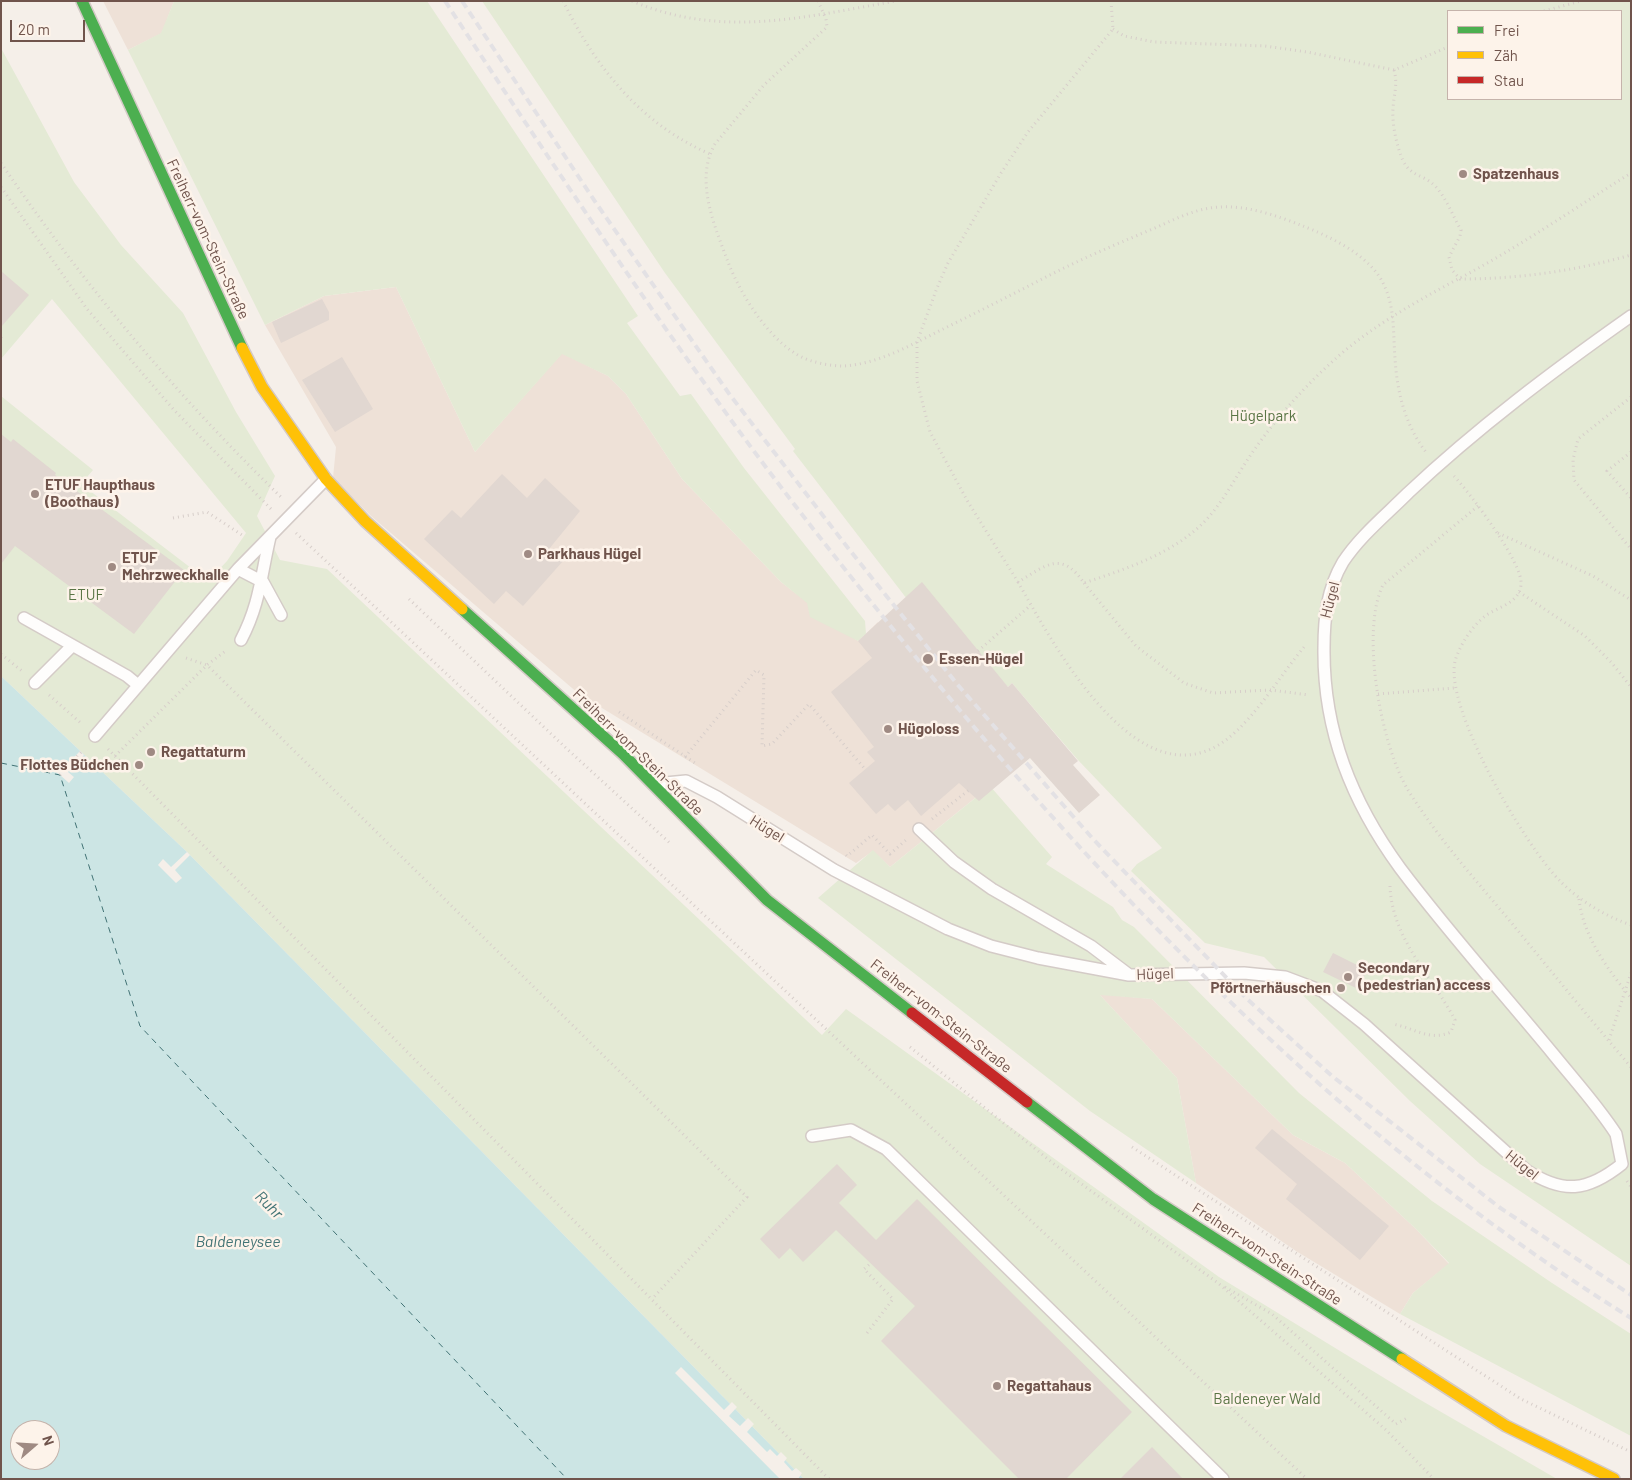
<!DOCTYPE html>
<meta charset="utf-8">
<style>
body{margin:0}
#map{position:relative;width:1632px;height:1480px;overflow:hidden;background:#f5efe9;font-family:Barlow,sans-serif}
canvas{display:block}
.frame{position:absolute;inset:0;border:2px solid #70544c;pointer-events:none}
.legend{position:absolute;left:1447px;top:10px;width:175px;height:90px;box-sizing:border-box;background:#fdf3ea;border:1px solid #c5b3ab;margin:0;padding:6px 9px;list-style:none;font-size:15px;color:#70544c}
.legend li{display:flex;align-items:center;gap:10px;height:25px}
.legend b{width:25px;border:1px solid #c5b3ab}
.north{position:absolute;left:10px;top:1420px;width:50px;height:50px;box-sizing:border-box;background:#fdf3ea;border:1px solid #c5b3ab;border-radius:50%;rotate:71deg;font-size:14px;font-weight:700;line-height:20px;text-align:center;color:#70544c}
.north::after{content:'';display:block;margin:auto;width:18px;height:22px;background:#9f8a83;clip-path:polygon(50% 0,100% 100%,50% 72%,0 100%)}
.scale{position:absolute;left:10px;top:20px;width:75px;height:22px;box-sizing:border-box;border:2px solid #70544c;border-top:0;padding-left:6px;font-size:15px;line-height:18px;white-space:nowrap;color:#70544c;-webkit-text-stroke:4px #fdf3ea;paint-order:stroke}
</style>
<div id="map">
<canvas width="1632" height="1480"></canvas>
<div class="frame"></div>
<ul class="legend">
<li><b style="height:6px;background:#4caf50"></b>Frei</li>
<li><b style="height:6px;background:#ffc107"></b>Zäh</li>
<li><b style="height:6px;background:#c62828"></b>Stau</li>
</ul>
<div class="north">N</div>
<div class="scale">20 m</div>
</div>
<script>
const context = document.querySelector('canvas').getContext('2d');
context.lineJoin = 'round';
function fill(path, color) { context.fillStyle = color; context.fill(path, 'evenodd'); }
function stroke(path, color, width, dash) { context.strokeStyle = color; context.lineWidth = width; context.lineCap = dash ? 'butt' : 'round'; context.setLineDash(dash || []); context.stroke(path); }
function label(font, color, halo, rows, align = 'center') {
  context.font = font + ' Barlow,sans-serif'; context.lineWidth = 5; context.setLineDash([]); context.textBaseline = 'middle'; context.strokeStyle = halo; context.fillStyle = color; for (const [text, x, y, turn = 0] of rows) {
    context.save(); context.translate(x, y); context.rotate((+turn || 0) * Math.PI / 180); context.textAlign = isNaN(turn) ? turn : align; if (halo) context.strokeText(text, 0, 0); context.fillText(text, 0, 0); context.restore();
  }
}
const residential = new Path2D(`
 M103 1H174L162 33 128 50Z
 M396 287 475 452 562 353 608 376 626 394 682 479 781 582 858 641 878 622 996 781 890 867 873 851 856 863 579 694 371 516 333 478 336 447 265 325 324 296Z
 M1099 994 1152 999 1293 1135 1345 1163 1416 1229 1449 1264 1413 1293 1400 1314 1296 1251 1196 1183 1177 1078Z`);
const green = new Path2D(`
 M174 1H427L638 316 627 323 680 396 691 394 744 468 865 621 866 634 858 641 810 617 807 603 781 582 682 479 626 394 608 376 562 354 475 452 396 287 324 296 265 325 128 50 161 33Z
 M482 1H1631V1266L1480 1164 1410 1101 1264 957 1205 943 1131 871 1137 864 1162 848 1078 760 1012 683 1008 687 907 599 793 451 795 449 665 273ZM1448 11H1621V99H1448Z
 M1 48 74 182 121 245 183 313 236 412 275 476 257 516 280 560 327 569 822 1035 846 1009 1219 1277 1417 1398 1557 1479H804L187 852 1 676V396L93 470 81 484 208 581 227 561 246 533 52 299 1 359Z
 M990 786 1052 857 1046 864 1113 907 1122 920 1134 927 1147 940 1299 1093 1432 1201 1552 1283 1631 1334V1436L1400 1314 1413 1293 1449 1263 1416 1229 1345 1163 1293 1135 1152 999 1100 995 1177 1078 1196 1183 1090 1111 818 898 873 850 890 867Z`);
const water = new Path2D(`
 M1 676 187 852 804 1479H1ZM20 1430H50V1460H20Z`);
const pier = new Path2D(`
 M80 751 84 755 68 772 74 777 69 783 51 767 56 761 64 768Z
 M187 852 190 855 175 870 182 878 176 883 158 865 163 859 171 867Z
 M681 1367 724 1410 732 1402 737 1407 729 1416 740 1426 748 1418 754 1424 747 1432 767 1452 770 1449 777 1456 781 1452 787 1458 784 1462 792 1471 796 1468 802 1473 798 1479H780L675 1373Z`);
const ferry = new Path2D(`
 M1 763 60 775 140 1026 567 1479`);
const building = new Path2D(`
 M1 271 29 295 1 327Z
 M322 299 329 312V320L281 343 272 322Z
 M342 357 373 409 335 432 302 380Z
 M1 434 11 442 13 439 56 473 55 475 184 570 134 634 15 546 1 564Z
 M502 474 527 498 545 478 580 511 549 549 563 561 523 606 506 591 494 604 424 539 452 510 461 518Z
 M922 582 1008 687 1012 683 1078 761 1073 765 1100 795 1079 813 1030 758 979 801 959 783 921 816 908 800 895 811 888 804 876 814 849 783 875 761 867 752 874 747 831 692 872 658 858 641Z
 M1333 953 1367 970 1358 989 1323 972Z
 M1272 1129 1389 1226 1360 1260 1286 1199 1297 1184 1255 1148Z
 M837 1164 857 1185 839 1203 876 1240 917 1199 1132 1412 1066 1479H1019L881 1341 915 1306 836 1230 803 1262 790 1248 779 1259 760 1239Z
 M1152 1447 1183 1479H1120Z`);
const path = new Path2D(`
 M563 1C596 68 641 124 710 154
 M632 1C722 39 804 17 896 1
 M818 1 826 19 827 27 764 85 715 144C694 180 715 227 728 262 741 296 775 351 812 361 821 364 833 366 844 366 878 364 913 344 943 329 978 312 1013 294 1048 276 1083 258 1119 243 1155 228 1173 220 1191 211 1210 208 1242 203 1275 215 1303 226 1331 237 1371 256 1384 285 1395 308 1393 333 1395 358 1397 392 1405 425 1426 452
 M1111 1 1113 29 1028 132 1001 173 948 263 937 288 917 342V381L930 432 968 502 1018 582C1047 565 1061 550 1084 583 1125 569 1170 555 1202 524 1222 505 1236 476 1252 453 1279 414 1311 379 1348 348 1383 320 1421 299 1460 278 1519 247 1575 208 1631 173
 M1544 11 1581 1
 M1113 29 1124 36 1154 42 1265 46 1307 52 1394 70 1448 47
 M1394 70C1398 84 1394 94 1393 108 1392 121 1395 137 1399 150 1408 180 1421 171 1436 187 1446 198 1453 216 1461 230L1460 236 1449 257 1452 270 1460 279C1519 279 1574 271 1631 255
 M1 163C86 287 175 394 283 499
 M1 187 87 309 174 410 272 510
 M1 337V339
 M1631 397 1578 439 1573 460 1574 480 1631 549
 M1631 452 1607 471 1631 498
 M1454 476C1469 492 1523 563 1521 584 1520 604 1496 607 1484 617 1471 628 1462 642 1456 658 1440 703 1527 849 1561 882 1580 901 1605 916 1631 925
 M1478 506 1383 585C1360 631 1381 746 1408 790 1436 835 1471 875 1505 915 1547 966 1588 1017 1631 1067
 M173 518 207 512 245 537
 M296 533 1307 1479
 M1498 533 1593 576 1631 600
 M1018 582C1050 638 1128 787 1211 749 1247 733 1279 676 1305 646
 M1084 583 1136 646 1184 683 1213 693 1271 690 1309 695
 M1519 592 1585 636 1611 662 1631 687
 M409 599 566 748 671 844
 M978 651 1031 605
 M1 654 22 671
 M186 658 207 665 747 1197 652 1299
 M1378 694 1454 688
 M49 695 82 724
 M619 712 695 763
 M108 749 829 1479
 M115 756 207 665 227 650
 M685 757 756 670 764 675 762 746 772 744 809 704 865 769
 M60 775 83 750
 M932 819 969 790
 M846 855 847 856 872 835 890 854 906 840
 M1390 886C1392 939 1432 976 1455 1020L1451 1032C1429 1042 1413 1027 1392 1024
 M1579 899C1583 936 1608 970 1631 998
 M1609 1040 1631 973
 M910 1047 1054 1164 1218 1283 1386 1430 1434 1479
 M1132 1147 1521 1399 1631 1452
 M1627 1181 1631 1187
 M1225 1287 1272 1314 1396 1424 1409 1417
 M867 1333 893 1299 864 1269 871 1263`);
const lane = new Path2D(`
 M238 569 263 582
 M263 582 281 615
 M24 618 127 676 138 685
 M241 640C260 604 261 575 270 537
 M35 683 72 646
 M95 736 238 569 326 479
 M655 784 686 781 717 797 834 870 948 929 991 946 1038 958 1129 975 1244 973 1285 977 1322 991 1364 1024 1526 1170C1563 1194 1587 1192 1622 1164L1616 1134C1598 1106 1575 1081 1554 1055 1503 993 1448 932 1400 868 1352 802 1323 731 1324 648 1324 618 1327 589 1343 562 1360 536 1386 515 1408 493 1477 428 1553 371 1631 316
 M919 829 954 862 992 889 1091 946 1128 974
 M812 1136 851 1130 886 1149 1223 1479`);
const fast = new Path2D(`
 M82 1 242 348
 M462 609 623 754 767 900 912 1013
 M1027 1102 1153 1199 1402 1359`);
const slow = new Path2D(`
 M242 348 262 387 326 479 365 521 462 609
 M1402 1359 1506 1426 1614 1479`);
const jam = new Path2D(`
 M912 1013 1027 1102`);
const rail = new Path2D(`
 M445 1C534 136 623 271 718 402 779 487 844 569 910 650 1117 904 1351 1144 1631 1318
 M462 1 596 203 730 395 848 548 957 684 1093 839 1246 998 1332 1076 1499 1207 1631 1295`);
const markers = [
 [1463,174,5,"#9f8a83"],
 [35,494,5,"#9f8a83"],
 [528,554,5,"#9f8a83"],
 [112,567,5,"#9f8a83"],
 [928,659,6,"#9f8a83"],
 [888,729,5,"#9f8a83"],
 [151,752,5,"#9f8a83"],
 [139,765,5,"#9f8a83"],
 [1348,977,5,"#9f8a83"],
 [1341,988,5,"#9f8a83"],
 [997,1386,5,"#9f8a83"]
];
const poiNames = [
 ["Spatzenhaus",1473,174],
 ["ETUF Haupthaus",45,485],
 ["(Boothaus)",45,502],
 ["Parkhaus Hügel",538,554],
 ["ETUF",122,558],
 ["Mehrzweckhalle",122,575],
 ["Essen-Hügel",939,659],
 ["Hügoloss",898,729],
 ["Regattaturm",161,752],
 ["Flottes Büdchen",129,765,"right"],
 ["Secondary",1358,968],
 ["(pedestrian) access",1358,985],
 ["Pförtnerhäuschen",1331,988,"right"],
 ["Regattahaus",1007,1386]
];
const streetNames = [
 ["Freiherr-vom-Stein-Straße",208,239,65],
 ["Hügel",1330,600,-75],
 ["Freiherr-vom-Stein-Straße",638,752,44],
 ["Hügel",767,829,32],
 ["Hügel",1155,974,-2],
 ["Freiherr-vom-Stein-Straße",941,1016,38],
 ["Hügel",1522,1165,39],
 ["Freiherr-vom-Stein-Straße",1267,1254,33]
];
const parkNames = [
 ["Hügelpark",1263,416],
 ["ETUF",86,595],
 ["Baldeneyer Wald",1267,1399]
];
const waterNames = [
 ["Ruhr",269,1205,45],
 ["Baldeneysee",238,1242]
];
fill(residential, '#eee1d7');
fill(green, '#e4ead5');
fill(water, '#cce5e4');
fill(pier, '#f5efe9');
stroke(ferry, '#427375', 1, [6, 5]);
fill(building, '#e1d7d1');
stroke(lane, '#d4cbc7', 14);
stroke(fast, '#d4cac6', 14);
stroke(slow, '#d4cac6', 14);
stroke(jam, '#d4cac6', 14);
stroke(path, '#d7ceca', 3, [1, 4]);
stroke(lane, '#fefdfc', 11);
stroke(fast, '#4caf50', 11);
stroke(slow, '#ffc107', 11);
stroke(jam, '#c62828', 11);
stroke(rail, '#e3e1e4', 4, [8, 5]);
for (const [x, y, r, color] of markers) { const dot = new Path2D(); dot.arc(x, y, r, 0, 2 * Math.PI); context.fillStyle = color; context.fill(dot); stroke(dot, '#fdf3ea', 2); }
label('bold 15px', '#70544c', '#fdf3ea', poiNames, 'left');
label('15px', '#70544c', '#fdf3ea', streetNames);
label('15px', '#5a7545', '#fdf3ea', parkNames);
label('italic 16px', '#427375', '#fdf3ea', waterNames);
</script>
